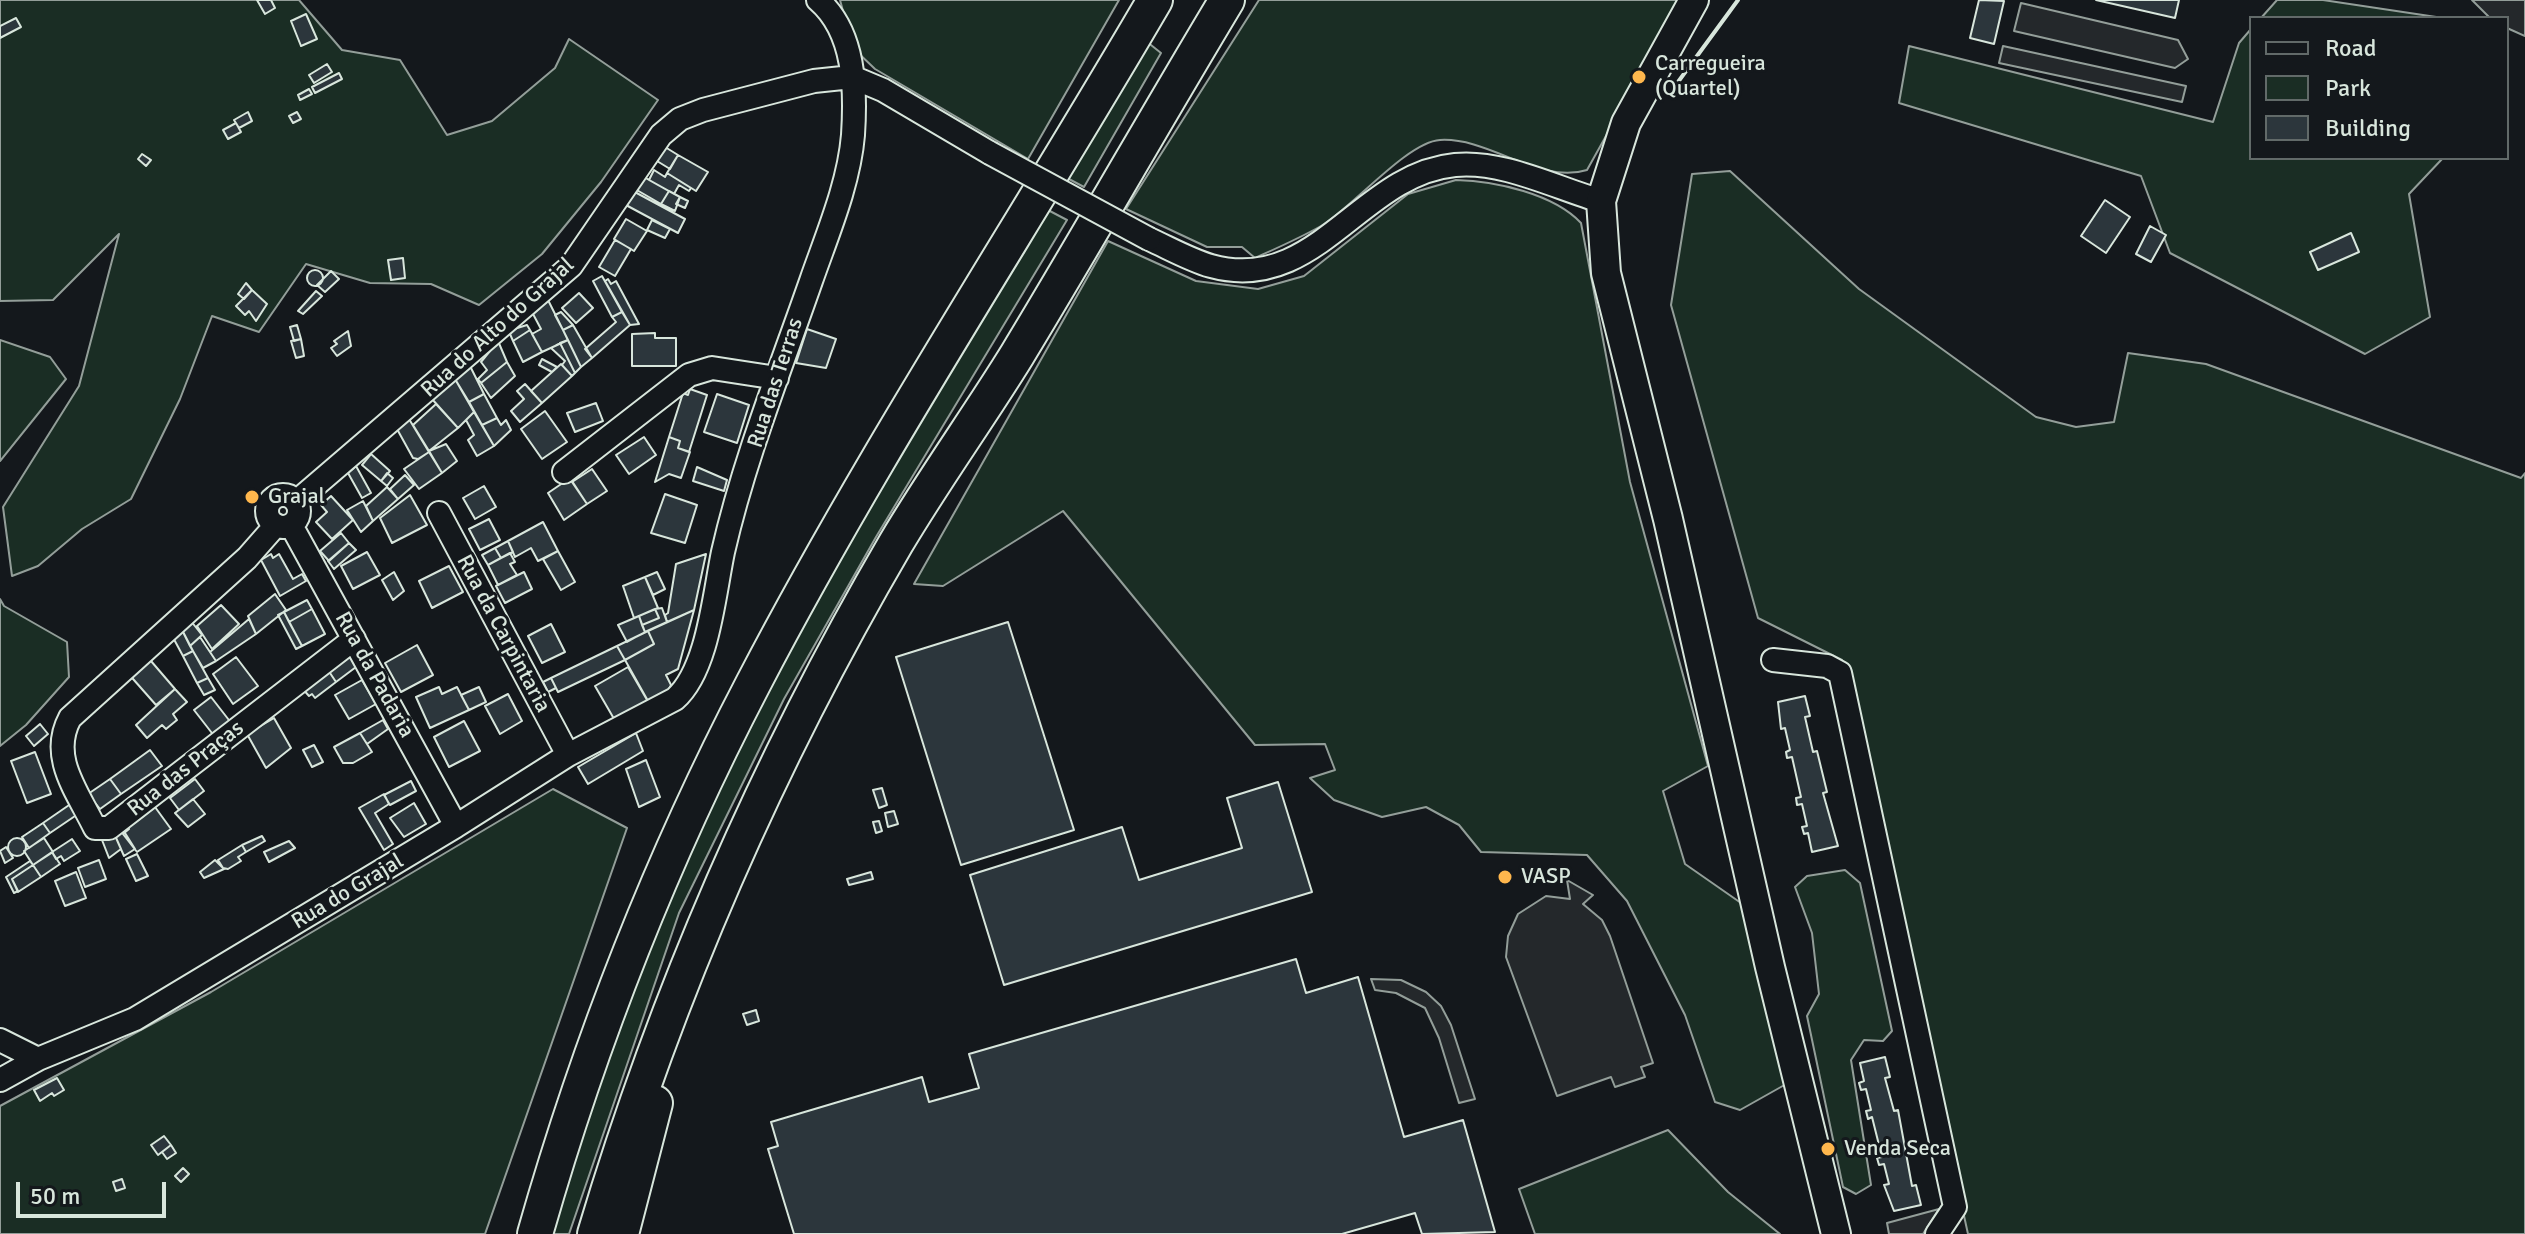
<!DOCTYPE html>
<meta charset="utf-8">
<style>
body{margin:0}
#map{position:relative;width:2525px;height:1234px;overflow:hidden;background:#14181c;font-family:Signika,sans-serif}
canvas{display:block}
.legend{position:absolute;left:2249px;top:16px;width:260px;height:144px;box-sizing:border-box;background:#14181c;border:2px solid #626a69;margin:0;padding:10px 14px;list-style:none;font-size:24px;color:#d8e6dc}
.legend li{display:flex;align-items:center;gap:16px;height:40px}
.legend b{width:40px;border:2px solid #626a69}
.scale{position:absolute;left:16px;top:1182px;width:150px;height:36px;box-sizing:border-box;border:4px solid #d8e6dc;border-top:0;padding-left:10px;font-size:24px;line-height:28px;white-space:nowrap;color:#d8e6dc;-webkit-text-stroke:6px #14181c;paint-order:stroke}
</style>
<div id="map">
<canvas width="2525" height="1234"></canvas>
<ul class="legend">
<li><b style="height:10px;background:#14181c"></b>Road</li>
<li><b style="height:22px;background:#1a2d24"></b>Park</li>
<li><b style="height:22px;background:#2c363c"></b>Building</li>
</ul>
<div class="scale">50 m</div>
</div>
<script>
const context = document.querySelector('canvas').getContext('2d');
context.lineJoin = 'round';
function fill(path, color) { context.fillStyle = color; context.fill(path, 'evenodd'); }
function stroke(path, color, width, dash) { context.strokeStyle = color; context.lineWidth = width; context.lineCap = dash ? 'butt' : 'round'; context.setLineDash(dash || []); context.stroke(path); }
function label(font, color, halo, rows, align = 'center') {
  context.font = font + ' Signika,sans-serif'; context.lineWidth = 6; context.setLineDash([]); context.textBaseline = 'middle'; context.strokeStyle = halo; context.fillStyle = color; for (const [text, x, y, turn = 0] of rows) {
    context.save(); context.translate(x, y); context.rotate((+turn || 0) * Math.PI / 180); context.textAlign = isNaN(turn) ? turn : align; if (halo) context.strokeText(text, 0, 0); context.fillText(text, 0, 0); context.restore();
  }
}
const green = new Path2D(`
 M0 0H299L342 50 400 60 447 135 492 121 555 68 569 39 658 100 601 182 542 254 479 305 431 284 370 283 306 264 259 332 212 316 180 399 131 499 82 529 38 566 12 576 3 507 79 386 119 234 53 300 0 301Z
 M840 0H1119L1028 159 875 69 853 48Z
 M1259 0H1682L1587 170C1539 185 1490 137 1440 140 1407 142 1352 208 1321 226 1300 238 1277 248 1255 258L1242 247H1207L1126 209Z
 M2277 0H2323L2443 18H2261Z
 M2251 29V158H2443L2409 194 2430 317 2365 354 2170 253 2141 176 1899 103 1909 46 2213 122 2239 43Z
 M1146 41 1161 53 1084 187 1067 178Z
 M1730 171 1859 289 2036 417 2076 427 2114 422 2128 353 2206 364 2521 478 2525 473V1234H1968L1842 660 1758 618 1671 305 1692 174Z
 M1456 180C1496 181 1554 194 1581 223L1630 482 1708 766 1663 791 1685 864 1741 903 1788 1083 1740 1110 1715 1102 1685 1015 1627 901 1587 855 1481 852 1459 825 1426 807 1382 817 1334 800 1310 778 1335 770 1325 744 1255 745 1063 511 943 586 914 584 1108 241 1196 281 1258 289 1304 276 1408 194Z
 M1046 209 1067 220 876 537 784 699 679 913 569 1234H548C584 1123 618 1009 664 903 768 660 912 435 1046 209Z
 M0 340 50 357 66 379 0 461Z
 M0 599 4 606 67 642 69 677 26 725 0 746Z
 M553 789 627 828 485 1234H0V1106L211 992Z
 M1845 870 1860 883 1892 1031 1883 1041 1864 1040 1851 1060 1871 1185 1856 1194 1843 1187 1807 1016 1819 994 1812 933 1795 887 1807 876Z
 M1668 1130 1728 1192 1780 1234H1535L1519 1189Z`);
const parking = new Path2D(`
 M2472 0H2525V36L2507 28V18H2490Z
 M2021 3 2178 40 2188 59 2175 68 2014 31Z
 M2003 46 2186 86 2182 102 1999 63Z
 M1567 880 1593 895 1583 904 1602 920 1610 936 1653 1063 1641 1067 1645 1077 1615 1087 1611 1077 1557 1096 1506 957 1508 936 1518 914 1546 896 1570 899Z
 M1371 979 1401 980 1426 992 1441 1006 1451 1025 1475 1099 1459 1103 1439 1038 1425 1008 1396 993 1375 990Z
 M1939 1209 1923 1234H1889L1887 1223Z`);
const building = new Path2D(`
 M257 0H271L275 8 265 14Z
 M1979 0 2004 1 1994 44 1970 38Z
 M2096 0H2179L2175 18Z
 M306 14 317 39 301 46 291 21Z
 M16 18 21 27 0 38V26Z
 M327 64 332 72 314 83 309 75Z
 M339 73 342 79 315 93 312 87Z
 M309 89 312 94 300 100 298 95Z
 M248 112 252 121 239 128 234 120Z
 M297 112 301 119 293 123 289 116Z
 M236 123 241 132 228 139 223 130Z
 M665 147 678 155 670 169 657 161Z
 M142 154 151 160 146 166 138 159Z
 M678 155 708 172 696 191 667 173Z
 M654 170 665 177 667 173 691 188 689 191 679 185 674 194 649 180Z
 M642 176 669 191 661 204 635 189Z
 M633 191 685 219 678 233 624 204Z
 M669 191 680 197 675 211 661 204Z
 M680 197 688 201 685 208 676 204Z
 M2105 200 2130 217 2106 253 2081 236Z
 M626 219 647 231 634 251 614 239Z
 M652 220 670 229 665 238 647 230Z
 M2150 226 2166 235 2151 262 2136 254Z
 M2351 233 2359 252 2318 270 2310 252Z
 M615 240 631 249 615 276 599 267Z
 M403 258 405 278 391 280 388 260Z
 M307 278a8 8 0 1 1 16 0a8 8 0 1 1-16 0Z
 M331 271 339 279 325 292 317 285Z
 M602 276 622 312 612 317 593 281Z
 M608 279 611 284 616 281 639 324 630 325 605 281Z
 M246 283 252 290 244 299 238 294Z
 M252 290 267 304 256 321 249 311 245 315 236 306Z
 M316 291 322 296 303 314 298 311Z
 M579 293 593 308 576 323 562 308Z
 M548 300 568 340 542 352 532 334 541 329 533 314Z
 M561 312 573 325 563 330 555 315Z
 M622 312 630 325 592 358 585 349 616 322 612 317Z
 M297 325 301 339 294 341 290 327Z
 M527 325 530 330 513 341 510 334 514 329Z
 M573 325 592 358 581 367 563 330Z
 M807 329 836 339 826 368 796 363Z
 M530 330 542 352 523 362 513 341Z
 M348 331 351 346 337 356 331 348 337 344 334 341Z
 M655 333V338H676V366H632V334Z
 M301 339 304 356 296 358 291 341Z
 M568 340 581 367 575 373 560 343Z
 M498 341 507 362 481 383 478 379 487 370 481 362Z
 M560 343 575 373 572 376 562 365 565 361 551 348Z
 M542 359 557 367 552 372 539 365Z
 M507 362 515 376 491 398 481 383Z
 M561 364 572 376 542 403 531 391Z
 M470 366 484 394 469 402 455 379Z
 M455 379 474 412 458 428 432 399Z
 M525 384 542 403 520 422 511 411 524 399 517 391Z
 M690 389 707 395 689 452 678 448 680 441 669 437 683 393 688 395Z
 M484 394 497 418 482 425 469 402Z
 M717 394 749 405 737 443 704 432Z
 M596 403 603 421 575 432 567 413Z
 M436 404 458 428 429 451 413 425Z
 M545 411 567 442 542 459 521 429Z
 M474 412 494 446 477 456 468 440 474 435 466 420Z
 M497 418 501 425 506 420 511 430 494 446 482 425Z
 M409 419 429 452 418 459 413 458 397 429Z
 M644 437 656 455 629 474 616 455Z
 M669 437 680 441 678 448 690 452 681 478 669 474 655 482Z
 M446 444 457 461 442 473 429 451Z
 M429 452 442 473 419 489 404 469Z
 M371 454 390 471 381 481 362 465Z
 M356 466 371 493 362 498 348 473Z
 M697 467 727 480 724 491 693 481Z
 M592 469 607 491 587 504 572 482Z
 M387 473 393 478 387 486 381 481Z
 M405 475 414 485 398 499 390 489Z
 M570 478 587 504 564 520 548 493Z
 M484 486 496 507 475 519 463 498Z
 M387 487 398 499 373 521 366 506Z
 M665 494 697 505 685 543 651 533Z
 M410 495 427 525 392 543 380 518Z
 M331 496 353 520 332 539 316 522 327 512 321 505Z
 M363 501 373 521 361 532 347 510Z
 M489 519 500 540 480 550 469 529Z
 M543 522 558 551 538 561 531 548 515 557 508 541Z
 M341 533 349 543 329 561 320 551Z
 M508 541 513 552 501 558 495 548Z
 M349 543 356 550 334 569 328 561Z
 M495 548 501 558 488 565 482 555Z
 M558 551 575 582 561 590 543 559Z
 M367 552 380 575 353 589 341 566Z
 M510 553 515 562 510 564 517 575 498 585 488 565Z
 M271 554 273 558 279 554 293 579 302 574 306 581 280 596 261 560Z
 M706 554 694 610 667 622 665 615 668 613 676 564Z
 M449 566 463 592 432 608 419 581Z
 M394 572 404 591 393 600 382 580Z
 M524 572 532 589 505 603 496 586Z
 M657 572 665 589 653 595 645 577Z
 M645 577 658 608 634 618 623 586Z
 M275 594 286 610 256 634 248 616Z
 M307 600 312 609 289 622 284 612Z
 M221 605 239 624 212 649 197 626Z
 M662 608 667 622 645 632 642 625 659 618 655 609Z
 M312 609 325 634 302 646 289 622Z
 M655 609 659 618 642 625 639 616Z
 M694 610 678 669 666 675 671 685 668 691 648 701 625 660 654 644 648 631Z
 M284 612 302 646 296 649 278 615Z
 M187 616 202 635 190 646 179 624Z
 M639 616 645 632 627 642 618 625Z
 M249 619 256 634 216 661 210 652Z
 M1008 622 1074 830 961 865 896 657Z
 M179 624 193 651 183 656 170 632Z
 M551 624 565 652 542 663 528 636Z
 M648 631 654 644 625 660 617 646Z
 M200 637 216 661 203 668 190 646Z
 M417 645 433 675 401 692 385 663Z
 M617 646 625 660 558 692 551 678Z
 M193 651 208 678 197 683 183 656Z
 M145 654 175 689 156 705 126 671Z
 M349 655 356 667 336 682 326 667Z
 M236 657 258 686 233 704 213 674Z
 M326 667 336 682 315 698 312 694 309 696 301 687Z
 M628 667 650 705 617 724 595 686Z
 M208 678 215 690 204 695 197 683Z
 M551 678 556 688 548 692 543 682Z
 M362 680 376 704 349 719 335 695Z
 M439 687 442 694 457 687 469 710 430 728 416 697Z
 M479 687 486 702 469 710 461 695Z
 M175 689 187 702 173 714 177 720 166 729 162 725 147 738 136 725Z
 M508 694 522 721 500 734 485 706Z
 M1805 696 1810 716 1805 717 1813 752 1817 751 1827 792 1823 793 1838 846 1812 852 1808 833 1804 834 1802 827 1807 826 1802 804 1797 805 1796 798 1801 797 1792 757 1787 758 1786 752 1790 750 1785 728 1781 729 1778 702Z
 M211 697 232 724 215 737 194 710Z
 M274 718 291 748 266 768 247 734Z
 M383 720 388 729 367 744 360 733Z
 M464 721 480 751 449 767 434 737Z
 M40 724 48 734 34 746 26 736Z
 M360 733 372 752 353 763H343L334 747Z
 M636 733 643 751 588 784 578 767Z
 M314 745 323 762 312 767 303 750Z
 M150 750 162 766 121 794 110 779Z
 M35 752 51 794 27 803 11 761Z
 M646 760 660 797 639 807 626 769Z
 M110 779 121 794 100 809 88 794Z
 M195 779 204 791 179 810 170 798Z
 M411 781 416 791 390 805 384 795Z
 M1278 782 1312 892 1004 985 970 875 1122 827 1139 880 1242 848 1227 798Z
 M882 788 887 805 879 808 873 790Z
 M384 794 389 804 375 813 393 844 384 850 359 808Z
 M193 799 205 814 188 827 175 813Z
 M72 803 78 814 50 833 43 823Z
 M414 803 426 824 404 837 390 818Z
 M155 807 171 829 137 852 123 834 129 829 126 824 134 818 137 821Z
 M894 811 898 824 888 827 885 813Z
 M879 821 882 831 876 833 873 822Z
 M43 823 50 833 29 848 22 837Z
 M120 825 135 849 124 856 113 831Z
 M113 831 121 849 109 858 102 840Z
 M262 836 265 841 246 852 242 845Z
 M44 838 53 852 33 865 24 851Z
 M8 847a9 9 0 1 1 18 0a9 9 0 1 1-18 0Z
 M72 839 80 851 64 861 61 856 56 859 52 852Z
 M289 841 295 848 269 862 264 852Z
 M242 845 246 852 238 857 241 861 228 869 223 868 218 860Z
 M6 847 13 858 5 863 0 851Z
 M52 852 60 864 41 877 33 865Z
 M137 854 148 876 136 881 126 859Z
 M99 860 106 879 85 887 78 868Z
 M215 860 224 869 204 878 200 872Z
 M30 861 33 865 12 879 18 891 14 893 6 877Z
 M33 865 41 877 18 892 12 879Z
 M76 872 86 898 65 906 55 881Z
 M871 872 873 879 849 885 847 879Z
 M1296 959 1306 993 1358 977 1404 1137 1463 1120 1495 1232 1422 1234 1415 1213 1342 1234H794L768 1149 778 1146 771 1122 922 1077 929 1102 979 1088 969 1054Z
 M756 1010 759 1021 747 1025 743 1014Z
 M1885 1057 1890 1077 1885 1078 1894 1111 1898 1110 1912 1186 1916 1185 1921 1205 1894 1211 1884 1185 1889 1184 1884 1164 1879 1165 1877 1158 1882 1157 1872 1117 1868 1119 1866 1111 1871 1110 1866 1089 1861 1090 1859 1083 1864 1081 1860 1063Z
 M57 1078 64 1090 54 1096 52 1093 40 1101 34 1090Z
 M164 1136 171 1145 158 1155 151 1145Z
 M171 1145 176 1153 167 1159 162 1152Z
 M183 1168 189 1174 181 1182 175 1176Z
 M122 1179 125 1188 116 1191 113 1182Z`);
const minor = new Path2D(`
 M852 77 883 90 990 153
 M1149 239C1169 248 1190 260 1211 266 1316 295 1360 174 1455 165 1502 160 1556 188 1601 201
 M564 472 689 375 712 368 777 378
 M267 511a16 16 0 1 1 32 0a16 16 0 1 1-32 0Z
 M296 502 571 266 661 135 680 119 703 110 814 81 852 77
 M439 513 568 755
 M276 525 247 558 70 718C49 757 77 791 95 828H109L354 639
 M291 525 456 826
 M1773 660 1827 666 1840 673 1955 1207 1937 1234
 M0 1040 38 1059
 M0 1080 38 1059 135 1019 456 826 568 755 675 699C708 670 714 595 723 552 744 460 780 370 811 281 827 235 849 184 853 135 856 89 855 32 818 0`);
const major = new Path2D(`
 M1694 0 1626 123 1601 201 1606 273 1668 519 1770 967 1836 1234`);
const highway = new Path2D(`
 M535 1234C589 1044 661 860 753 684 875 450 1022 228 1155 0
 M595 1234C667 992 768 762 896 543 934 479 978 418 1017 355 1088 238 1156 118 1227 0
 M621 1234 655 1103`);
const minorBridge = new Path2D(`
 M990 153 1149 239`);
const wall = new Path2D(`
 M1678 82 1738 0`);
const markers = [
 [1639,77,8,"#ffb74d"],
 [252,497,8,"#ffb74d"],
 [1505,877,8,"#ffb74d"],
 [1828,1149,8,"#ffb74d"]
];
const poiNames = [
 ["Carregueira",1655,64],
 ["(Quartel)",1655,89],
 ["Grajal",268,497],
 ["VASP",1521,877],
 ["Venda Seca",1844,1149]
];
const streetNames = [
 ["Rua do Alto do Grajal",498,328,-42],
 ["Rua das Terras",776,383,-72],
 ["Rua da Carpintaria",503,634,62],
 ["Rua da Padaria",374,675,61],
 ["Rua das Praças",186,769,-38],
 ["Rua do Grajal",348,892,-31]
];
fill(green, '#1a2d24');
stroke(green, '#939e99', 2);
fill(parking, '#24282b');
stroke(parking, '#939e99', 2);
fill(building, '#2c363c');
stroke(building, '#d8e6dc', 2);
stroke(minor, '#d8e6dc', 26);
stroke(major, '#d8e6dc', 32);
stroke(highway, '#d8e6dc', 38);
stroke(minor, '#14181c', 22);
stroke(major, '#14181c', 28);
stroke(highway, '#14181c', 34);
stroke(minorBridge, '#d8e6dc', 26, []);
stroke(minorBridge, '#14181c', 22);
stroke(wall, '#d8e6dc', 4);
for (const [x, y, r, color] of markers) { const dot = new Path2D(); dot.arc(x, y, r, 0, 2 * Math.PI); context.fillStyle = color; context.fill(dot); stroke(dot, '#14181c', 3); }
label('22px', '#d8e6dc', '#14181c', poiNames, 'left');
label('22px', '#d8e6dc', '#14181c', streetNames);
</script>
